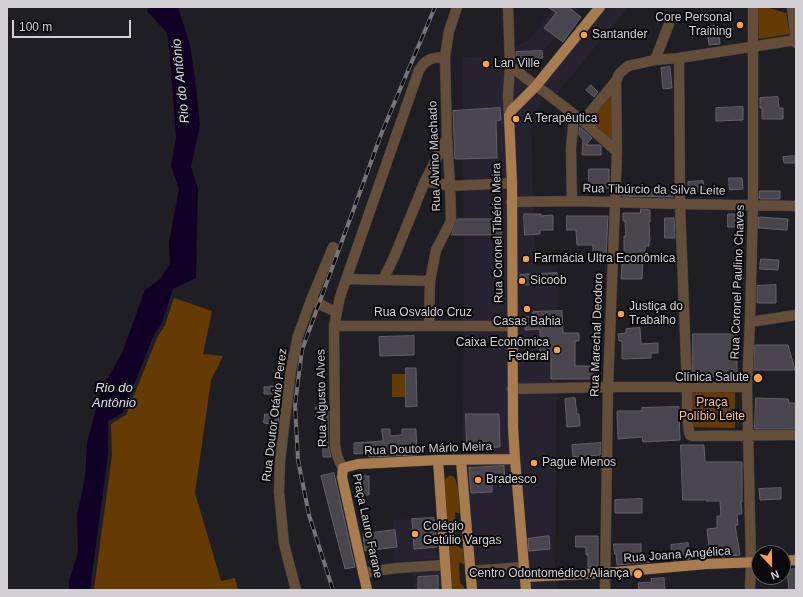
<!DOCTYPE html>
<meta charset="utf-8">
<style>
body{margin:0}
#map{position:relative;width:803px;height:597px;overflow:hidden;background:#201e25;font-family:Arial,sans-serif}
canvas{display:block}
.frame{position:absolute;inset:0;border:8px solid #d2d0d5;pointer-events:none}
.north{position:absolute;left:751px;top:545px;width:40px;height:40px;box-sizing:border-box;background:#0a090c;border:1px solid #5a595c;border-radius:50%;rotate:158deg;font-size:11px;font-weight:700;line-height:16px;text-align:center;color:#d2d0d5}
.north::after{content:'';display:block;margin:auto;width:14px;height:18px;background:#f6a248;clip-path:polygon(50% 0,100% 100%,50% 72%,0 100%)}
.scale{position:absolute;left:12px;top:20px;width:119px;height:18px;box-sizing:border-box;border:2px solid #d2d0d5;border-top:0;padding-left:5px;font-size:12px;line-height:14px;white-space:nowrap;color:#d2d0d5;-webkit-text-stroke:3px #0a090c;paint-order:stroke}
</style>
<div id="map">
<canvas width="803" height="597"></canvas>
<div class="frame"></div>
<div class="north">N</div>
<div class="scale">100 m</div>
</div>
<script>
const context = document.querySelector('canvas').getContext('2d');
context.lineJoin = 'round';
function fill(path, color) { context.fillStyle = color; context.fill(path, 'evenodd'); }
function stroke(path, color, width, dash) { context.strokeStyle = color; context.lineWidth = width; context.lineCap = dash ? 'butt' : 'round'; context.setLineDash(dash || []); context.stroke(path); }
function label(font, color, halo, rows, align = 'center') {
  context.font = font + ' Arial,sans-serif'; context.lineWidth = 4; context.setLineDash([]); context.textBaseline = 'middle'; context.strokeStyle = halo; context.fillStyle = color; for (const [text, x, y, turn = 0] of rows) {
    context.save(); context.translate(x, y); context.rotate((+turn || 0) * Math.PI / 180); context.textAlign = isNaN(turn) ? turn : align; if (halo) context.strokeText(text, 0, 0); context.fillText(text, 0, 0); context.restore();
  }
}
const built = new Path2D(`
 M555 7H580L528 70 513 58 512 48 529 40Z
 M599 7H628L555 96 538 82Z
 M495 56 545 95 531 121 535 266H558L555 568 557 590H475L463 464 464 257 462 57Z
 M434 518 437 559 395 562 393 520Z
 M441 565 442 590H414L412 567Z`);
const green = new Path2D(`
 M757 7H766L786 13 790 34 759 39Z
 M614 88 613 145 586 122Z
 M174 298 212 311 203 354 223 356 211 380 195 493 221 581 235 578 238 590H94L112 455 111 424 126 415 157 338 165 325Z
 M392 374H405V397H392Z
 M690 392H735V428L689 427Z
 M449 476H453C460 483 459 504 460 514L455 512 457 546 463 549 465 565 459 562 460 583 467 590H452L444 483 446 478Z`);
const water = new Path2D(`
 M148 7H178L190 45 195 78 200 125 191 167 198 188 196 278 173 289 162 323 153 337 123 413 108 421V454L90 590H69V580L78 553 77 515 85 478 87 443 101 390 122 353 145 290 160 279 170 264 169 242 179 189 171 166 176 138 170 56 167 33 147 11Z`);
const building = new Path2D(`
 M548 7H568L581 17 563 42 544 28 556 13Z
 M718 26 720 44 709 45 707 27Z
 M542 51 543 58 516 59V52Z
 M670 67 672 88 663 89 661 68Z
 M591 85 598 92 594 97 586 90Z
 M778 97 779 108H783V119H762V108H760V98Z
 M743 107V120L716 121V108Z
 M500 108 501 120 496 121 497 158 455 159 453 111Z
 M580 127 592 138 586 145H600L601 146V155H582L583 140 579 135Z
 M796 156V163H784L783 157Z
 M589 169H609V188H589Z
 M729 178H742L743 189 730 190Z
 M703 181 704 191 688 192V182Z
 M647 189H657L656 191H673V197L622 196V194L635 193V194H646Z
 M760 191H780V199H760Z
 M641 209 650 210V222H649L650 241H649V246H645V258H643L642 279H621L622 264H624V236H626L625 221H623V213H640Z
 M524 214H541V216L553 215V230H540V234L525 235Z
 M728 214H743V227H728Z
 M567 216H608L606 257H593V245H577L576 230H567Z
 M759 217 788 219 787 230 759 228Z
 M665 218H674L675 238H665Z
 M457 219H501V235H452Z
 M761 259 779 260 778 270 760 269Z
 M557 273 558 283 521 285 520 275Z
 M776 285V303H757V286Z
 M562 311 563 333H579V341H575V366H593V379H551V359H540V329L525 330V317L533 316V312Z
 M640 328 641 344 658 343V353H651V358L622 359V341H619L618 334 626 333V329Z
 M693 334H737V377H693Z
 M414 336V355L380 356 379 337Z
 M755 345H788L795 370H754Z
 M406 368H416L417 406 406 407Z
 M270 386H282L281 394H264V387H270Z
 M575 398 577 414H579L580 426 567 427 565 399Z
 M756 398 788 399 789 403H796V429H755Z
 M316 407H328V445L331 457H323L322 417H316Z
 M679 407 680 440 643 442 642 437 618 439 617 411H642V408Z
 M265 414 279 416 278 425 264 423Z
 M466 414H499L500 447 467 448Z
 M382 429H390V436L402 435V429H416L417 455 369 457V453L354 454V443L383 441Z
 M601 443 600 455 573 457 572 445Z
 M681 445H704L705 462H742V502H741L742 514H737L738 525H735L740 555 730 556 710 557 707 529 717 528V516H721L720 501H706V500H683Z
 M504 466 505 483 492 484V492L471 493 469 468Z
 M334 473 355 567 345 569 321 476Z
 M359 476H369V495H359Z
 M781 488V499L760 500 759 489Z
 M642 499V513H615V500Z
 M434 518 437 547 414 549 412 519Z
 M395 530 397 547 365 551 363 534Z
 M549 536 550 549 529 551 528 539Z
 M576 536H598V567H588V555H586V547H576Z
 M688 543 690 559 672 560 671 545Z
 M614 544H641V558L649 557 650 562 617 565 616 554H615Z
 M796 569V590H789L787 570Z
 M438 576V590H418V577Z
 M664 578 665 590H639L638 583 652 582 651 579Z`);
const minor = new Path2D(`
 M508 7 510 66 508 96 509 116
 M792 7 796 43
 M679 58 680 204 687 387V415L689 432 690 435 693 436 796 435
 M655 60 669 24
 M510 66 583 121 617 152
 M583 121 616 81 619 74 628 66 655 60 679 58 796 40
 M425 181 450 186 512 183
 M572 201 571 149 574 115
 M511 202 572 201 680 204 796 206
 M346 279 430 281
 M383 280 395 255 425 181 447 138
 M311 300 336 312
 M750 322 796 315
 M429 325 430 281 436 250 449 225 451 220 450 186 447 138 445 57 449 31 457 7
 M334 326H512
 M512 389 608 387H747
 M343 468C338 460 336 454 335 445L334 326 340 297 419 70C427 58 431 58 445 57
 M470 571 524 567
 M363 573 397 568 445 565
 M296 590 284 544 279 492 280 461 291 369 298 336 311 300 333 247
 M605 590 608 387 617 152 616 81
 M750 590 751 562 747 387 750 322 753 205V7`);
const major = new Path2D(`
 M438 460 447 590
 M461 460 472 590
 M783 561 796 560
 M525 577 605 573 706 564 759 562
 M367 590 342 477 343 468 358 464 438 460 515 459
 M526 590 515 459 513 427 512 183 509 116 512 110 536 86 600 7`);
const rail = new Path2D(`
 M333 590 309 515 298 460 295 405 302 350 382 132 435 7`);
const markers = [
 [740,25,4,"#f6a248"],
 [584,35,4,"#f6a248"],
 [486,64,4,"#f6a248"],
 [516,119,4,"#f6a248"],
 [526,259,4,"#f6a248"],
 [522,281,4,"#f6a248"],
 [527,309,4,"#f6a248"],
 [621,314,4,"#f6a248"],
 [557,350,4,"#f6a248"],
 [758,378,5,"#f6a248"],
 [534,463,4,"#f6a248"],
 [478,480,4,"#f6a248"],
 [415,534,4,"#f6a248"],
 [638,574,5,"#f6a248"]
];
const poiNames = [
 ["Core Personal",732,18,"right"],
 ["Training",732,32,"right"],
 ["Santander",592,35],
 ["Lan Ville",494,64],
 ["A Terapêutica",524,119],
 ["Farmácia Ultra Econômica",534,259],
 ["Sicoob",530,281],
 ["Justiça do",629,307],
 ["Trabalho",629,321],
 ["Casas Bahia",527,322,"center"],
 ["Caixa Econômica",549,343,"right"],
 ["Federal",549,357,"right"],
 ["Clínica Salute",749,378,"right"],
 ["Pague Menos",542,463],
 ["Bradesco",486,480],
 ["Colégio",423,527],
 ["Getúlio Vargas",423,541],
 ["Centro Odontomédico Aliança",629,574,"right"]
];
const streetNames = [
 ["Rua Alvino Machado",435,156,-92],
 ["Rua Tibúrcio da Silva Leite",654,190,1],
 ["Rua Coronel Tibério Meira",498,233,-91],
 ["Rua Coronel Paulino Chaves",738,282,-88],
 ["Rua Osvaldo Cruz",423,313],
 ["Rua Marechal Deodoro",597,335,-88],
 ["Rua Algusto Alves",322,398,-91],
 ["Rua Doutor Otávio Perez",275,415,-83],
 ["Rua Doutor Mário Meira",428,449,-2],
 ["Praça Lauro Farane",367,526,78],
 ["Rua Joana Angélica",677,555,-4]
];
const parkNames = [
 ["Praça",712,403],
 ["Políbio Leite",712,417]
];
const waterNames = [
 ["Rio do Antônio",181,81,-96],
 ["Rio do",114,388],
 ["Antônio",114,403]
];
fill(built, '#27222f');
fill(green, '#663b03');
fill(water, '#110026');
fill(building, '#48454e');
stroke(building, '#64616a', 1);
stroke(minor, '#3c3a41', 11);
stroke(major, '#3c3a41', 11);
stroke(minor, '#644e39', 10);
stroke(major, '#a97c4f', 10);
stroke(rail, '#76747a', 4);
stroke(rail, '#0a090c', 2.5, [8]);
for (const [x, y, r, color] of markers) { const dot = new Path2D(); dot.arc(x, y, r, 0, 2 * Math.PI); context.fillStyle = color; context.fill(dot); stroke(dot, '#0a090c', 1.5); }
label('12px', '#d2d0d5', '#0a090c', poiNames, 'left');
label('12px', '#d2d0d5', '#0a090c', streetNames);
label('12px', '#fbbe84', '#0a090c', parkNames);
label('italic 13px', '#e0d4f8', '#0a090c', waterNames);
</script>
